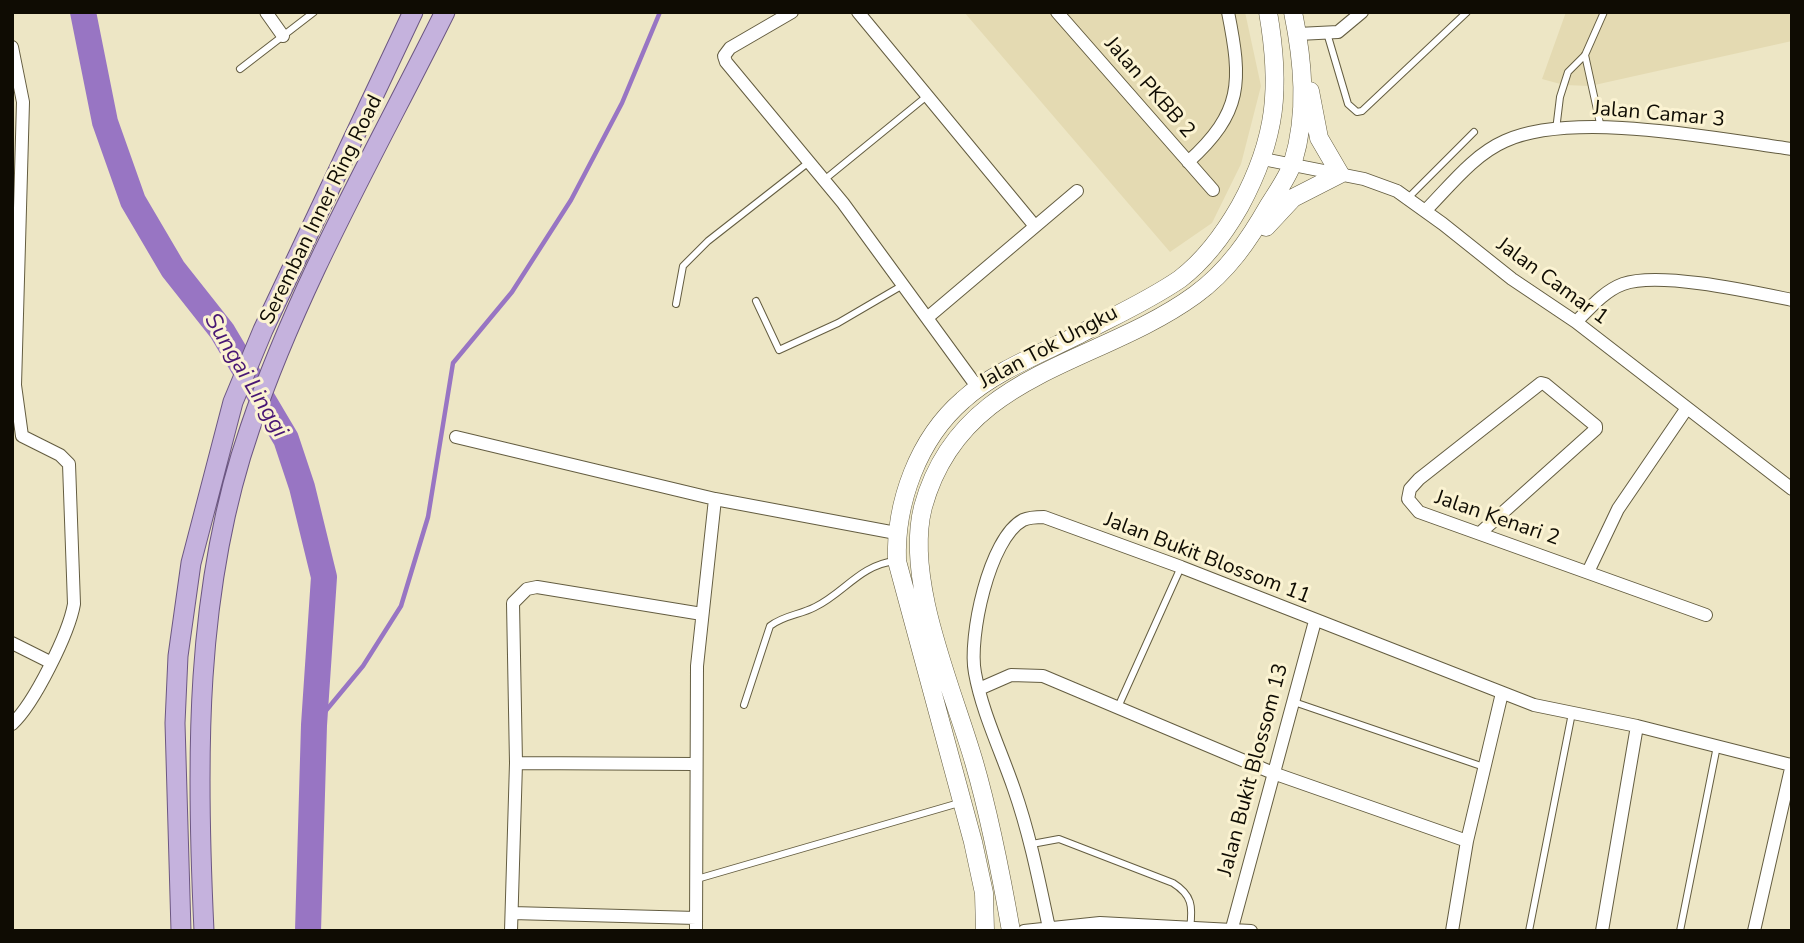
<!DOCTYPE html>
<style>
body{margin:0}
#map{position:relative;width:1804px;height:943px;overflow:hidden;background:#ede6c5;font-family:"Nunito Sans",sans-serif}
canvas{display:block}
.frame{position:absolute;inset:0;border:14px solid #0f0c03;pointer-events:none}
</style>
<div id="map">
<canvas width="1804" height="943"></canvas>
<div class="frame"></div>
</div>
<script>
const context = document.querySelector('canvas').getContext('2d');
context.lineJoin = 'round';
function fill(path, color) { context.fillStyle = color; context.fill(path, 'evenodd'); }
function stroke(path, color, width, dash) { context.strokeStyle = color; context.lineWidth = width; context.lineCap = dash ? 'butt' : 'round'; context.setLineDash(dash || []); context.stroke(path); }
function label(font, color, halo, rows, align = 'center') {
  context.font = font + ' "Nunito Sans",sans-serif'; context.lineWidth = 6; context.setLineDash([]); context.textBaseline = 'middle'; context.strokeStyle = halo; context.fillStyle = color; for (const [text, x, y, turn = 0] of rows) {
    context.save(); context.translate(x, y); context.rotate((+turn || 0) * Math.PI / 180); context.textAlign = isNaN(turn) ? turn : align; if (halo) context.strokeText(text, 0, 0); context.fillText(text, 0, 0); context.restore();
  }
}
const built = new Path2D(`
 M964 12H1245L1261 86 1241 164 1212 223 1170 252Z
 M1566 12H1792V41L1590 86 1564 85 1542 79Z`);
const stream = new Path2D(`
 M314 725 363 666 401 606 428 517 453 363 512 292 571 200 622 103 660 12`);
const river = new Path2D(`
 M83 12 105 122 133 201 173 269 222 331 286 439 302 487 324 577 314 725 308 931`);
const service = new Path2D(`
 M1327 33 1348 104 1357 112 1362 111 1467 12
 M1585 55 1601 128
 M240 69 314 12
 M1556 130 1560 97 1568 72 1585 55 1604 12
 M824 180 927 96
 M1407 199 1474 132
 M756 301 779 350 838 323 903 285
 M676 304 683 266 708 241 809 162
 M1294 702 1484 767
 M744 705 770 626C784 615 800 615 815 607 844 593 860 565 895 561
 M1118 707 1181 567
 M1032 844 1059 839 1173 883C1192 895 1193 906 1190 928
 M697 879 959 803
 M1529 931 1572 713
 M1680 931 1717 746`);
const minor = new Path2D(`
 M266 12 283 36
 M792 12 730 48 724 56 726 62 843 203 978 388
 M858 12 1034 225
 M1057 12 1213 190
 M1298 34 1338 32 1362 12
 M12 47 23 102 15 385 22 436 60 455 69 464 74 604C69 633 34 704 12 724
 M1263 159 1364 179 1397 191 1443 224 1512 279 1576 322 1792 489
 M1188 162C1243 112 1242 82 1228 12
 M1425 211C1449 187 1473 155 1505 141 1574 110 1717 139 1792 149
 M927 318 1077 191
 M1576 322C1590 308 1604 291 1623 284 1659 271 1753 292 1792 300
 M456 437 715 499 896 533
 M1480 533 1596 429V426L1545 384 1541 383 1419 479 1410 489 1408 499 1419 512 1706 615
 M1588 572 1618 509 1687 408
 M12 643 50 662
 M979 689 1011 675 1043 676 1273 773 1467 841
 M516 763 694 764
 M512 913 696 918
 M1049 928C1039 881 1030 835 1014 789 1001 751 982 712 975 673 968 638 989 538 1023 520 1030 517 1037 517 1044 517L1181 567 1534 705 1637 726 1791 765
 M1232 928 1315 621
 M511 931 516 763 513 603 527 589 537 587 702 614
 M696 931 697 666 715 499
 M1024 931 1100 923 1251 931
 M1452 931 1467 841 1502 693
 M1602 931 1637 726
 M1754 931 1792 764`);
const secondary = new Path2D(`
 M1266 227 1293 198 1340 174 1319 138 1310 91
 M985 931 984 893 973 842 897 561C895 503 918 439 963 400 995 371 1040 354 1078 335 1112 317 1148 301 1180 279 1206 259 1224 234 1240 206 1277 138 1281 87 1268 12
 M1011 931C1001 874 990 817 974 762 953 689 904 581 923 507 960 371 1097 366 1195 295 1228 271 1249 240 1269 205 1277 192 1288 177 1293 162 1308 113 1303 61 1293 12`);
const primary = new Path2D(`
 M181 931 175 723 178 656 191 563 233 402 263 330 413 12
 M204 931C196 762 194 590 250 428 299 284 377 149 445 12`);
const streetNames = [
 ["Jalan PKBB 2",1149,88,49],
 ["Jalan Camar 3",1659,115,5],
 ["Seremban Inner Ring Road",322,210,-64],
 ["Jalan Camar 1",1552,282,36],
 ["Jalan Tok Ungku",1049,348,-28],
 ["Jalan Kenari 2",1497,519,19],
 ["Jalan Bukit Blossom 11",1207,559,21],
 ["Jalan Bukit Blossom 13",1254,770,-75]
];
const waterNames = [
 ["Sungai Linggi",245,376,59]
];
fill(built, '#e4dab2');
stroke(stream, '#9875c3', 4.5);
stroke(river, '#9875c3', 26);
stroke(service, '#645d41', 8);
stroke(minor, '#645d41', 14);
stroke(secondary, '#645d41', 19);
stroke(primary, '#6c5782', 21);
stroke(service, '#fff', 6);
stroke(minor, '#fff', 12);
stroke(secondary, '#fff', 18);
stroke(primary, '#c5b2dd', 19);
label('21px', '#0f0c03', '#fbf3d2', streetNames);
label('italic 23px', '#481674', '#fbf3d2', waterNames);
</script>
